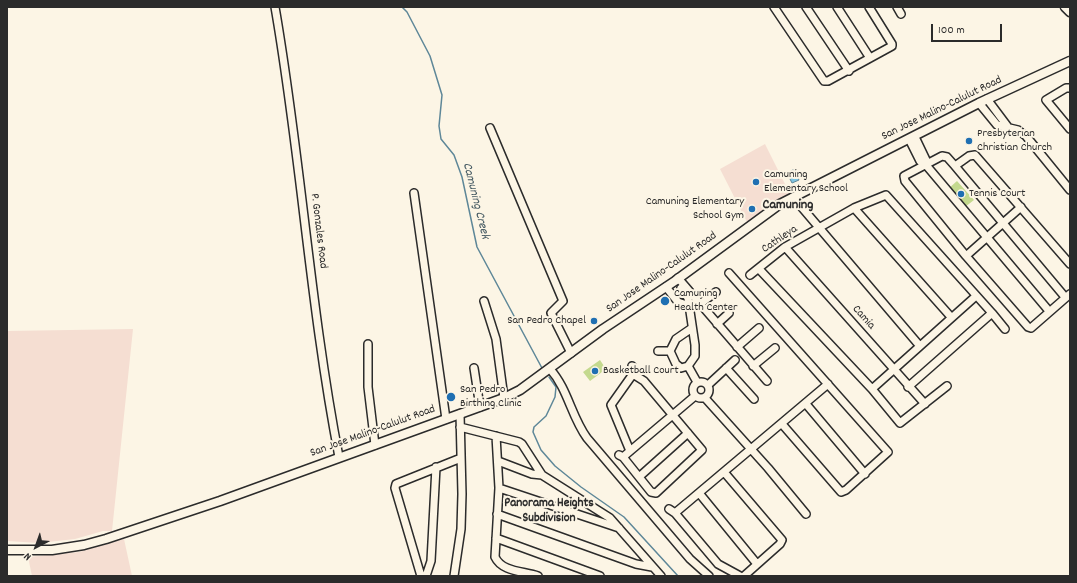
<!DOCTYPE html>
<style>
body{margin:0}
#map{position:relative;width:1077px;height:583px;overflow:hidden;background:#fcf5e5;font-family:Dekko,sans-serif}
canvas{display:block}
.frame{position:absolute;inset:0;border:8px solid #2b2b2b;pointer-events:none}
.north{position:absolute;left:16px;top:527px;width:40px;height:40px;-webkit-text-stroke:3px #fcf5e5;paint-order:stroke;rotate:221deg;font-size:11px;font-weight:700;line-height:16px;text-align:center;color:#2b2b2b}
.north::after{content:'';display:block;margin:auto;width:14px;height:18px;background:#2b2b2b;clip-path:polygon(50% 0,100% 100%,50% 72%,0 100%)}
.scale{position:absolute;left:931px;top:24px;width:71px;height:18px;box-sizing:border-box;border:2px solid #2b2b2b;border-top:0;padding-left:5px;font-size:12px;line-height:14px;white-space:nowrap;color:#2b2b2b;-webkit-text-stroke:3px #fcf5e5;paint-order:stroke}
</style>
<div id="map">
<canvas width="1077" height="583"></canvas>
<div class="frame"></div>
<div class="north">N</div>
<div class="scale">100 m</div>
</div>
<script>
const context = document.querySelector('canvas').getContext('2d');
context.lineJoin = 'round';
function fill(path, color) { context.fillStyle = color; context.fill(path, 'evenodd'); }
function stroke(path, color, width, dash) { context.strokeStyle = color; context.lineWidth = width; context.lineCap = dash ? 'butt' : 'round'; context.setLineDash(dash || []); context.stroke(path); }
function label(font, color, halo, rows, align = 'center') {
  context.font = font + ' Dekko,sans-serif'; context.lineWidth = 4; context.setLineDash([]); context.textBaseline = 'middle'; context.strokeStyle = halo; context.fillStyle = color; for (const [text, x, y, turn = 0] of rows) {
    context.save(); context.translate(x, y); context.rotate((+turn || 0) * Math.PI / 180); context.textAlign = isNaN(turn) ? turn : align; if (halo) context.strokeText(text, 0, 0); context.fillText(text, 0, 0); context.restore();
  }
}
const built = new Path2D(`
 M765 144 791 196 747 222 720 169Z
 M133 329 112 531H103L75 539 39 543 7 541V331Z
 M124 539 132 576H32L28 557 79 552Z`);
const green = new Path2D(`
 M957 181 974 200 965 207 948 189Z
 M600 360 606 369 590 381 583 372Z`);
const water = new Path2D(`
 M794 170 799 180 792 183 787 173Z`);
const stream = new Path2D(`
 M402 7 407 12 430 56 442 95 439 126 441 139 454 155 462 177 477 247 543 370
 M549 377 556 387 555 397 546 416 534 427 533 432 541 450 555 466 581 487 624 517 678 576`);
const minor = new Path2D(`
 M275 7C301 156 310 308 339 457
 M774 7 824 81H828L892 46V44L869 7
 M806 7 849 71
 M837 7 870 58
 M897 7 901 14
 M1070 88H1066L1046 100 1070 129
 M987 99 1008 127
 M979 103 997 125 1018 130 1026 136 1070 190
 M490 128 563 301 551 313 571 353
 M915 137 926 160V165
 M909 139 920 161 926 165 1049 311
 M955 166 1065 297
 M414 193 446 419
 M793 197 919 345
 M854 208 951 317
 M785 247 925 404
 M966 256 1021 207
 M1070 264 975 155 969 156 955 166 947 157 942 156 904 176 905 181 966 256 1028 327 1031 328 1070 294
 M759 269 872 389 900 423 947 386
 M729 273 888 452 846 490 841 492 782 424
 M750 275 785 247 854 208 886 195 992 313 1005 329
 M678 278 767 381
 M666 287 678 302 689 306
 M681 288 688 298 695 345V356L688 366 697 382
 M484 301 496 339 504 398
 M700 304 716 292
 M717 324 729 313
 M368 344V387L375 445
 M737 347 759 328
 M658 351H670
 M688 366 681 368 676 364 670 351 676 339 692 328
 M753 366 775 348
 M474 368 480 407
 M726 368 754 399
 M550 369C568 389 571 416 587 438L690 559 709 576
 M693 390a8 8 0 1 1 16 0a8 8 0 1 1-16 0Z
 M708 385 735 360
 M908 387 992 313
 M872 389 976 296
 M705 398 768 468 806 514
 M806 404 865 474
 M460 427 519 442 522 444 542 475 610 518 661 576
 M496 436 499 488 495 557C502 572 523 571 538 576
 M630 451 611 405 633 374 632 366
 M619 455 623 457 695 396
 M623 457 651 492 656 493 702 450 644 381 633 374
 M498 461 532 474 542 475
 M724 472 782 540 780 544 744 576
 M639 477 688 433
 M499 488 619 528
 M699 493 757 564
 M669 509 675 513 718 564 740 576
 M675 513 828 384
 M497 514 636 564 652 567
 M496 538 600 576
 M421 576 395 488 396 484 461 458
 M426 576 431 561 436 467
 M454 576 461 529 462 494 460 414`);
const major = new Path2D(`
 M1065 7 1070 12
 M7 550H52L84 545 106 539 220 501 504 398 520 390 603 329 675 281 780 204 979 103 1070 61`);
const markers = [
 [969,141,4,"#1f6fb2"],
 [756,182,4,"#1f6fb2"],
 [961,194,4,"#1f6fb2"],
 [752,209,4,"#1f6fb2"],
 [665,301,5,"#1f6fb2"],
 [594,321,4,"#1f6fb2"],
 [595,371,4,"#1f6fb2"],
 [451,397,5,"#1f6fb2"]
];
const streetNames = [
 ["San Jose Malino-Calulut Road",942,109,-26],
 ["P. Gonzales Road",318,231,83],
 ["Cathleya",780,240,-34],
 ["San Jose Malino-Calulut Road",662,273,-35],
 ["Camia",863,318,48],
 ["San Jose Malino-Calulut Road",373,432,-20]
];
const poiNames = [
 ["Presbyterian",977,134],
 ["Christian Church",977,148],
 ["Camuning",764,175],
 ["Elementary School",764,189],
 ["Tennis Court",969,194],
 ["Camuning Elementary",744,202,"right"],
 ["School Gym",744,216,"right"],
 ["Camuning",674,294],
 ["Health Center",674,308],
 ["San Pedro Chapel",586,321,"right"],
 ["Basketball Court",603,371],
 ["San Pedro",460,390],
 ["Birthing Clinic",460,404]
];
const waterNames = [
 ["Camuning Creek",475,201,76]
];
const neighbourhoodNames = [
 ["Panorama Heights",549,504],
 ["Subdivision",549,519]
];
const quarterNames = [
 ["Camuning",788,206]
];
fill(built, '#f5ded2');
fill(green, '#c4d98e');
fill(water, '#80c4e1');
stroke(water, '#5e8798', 1);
stroke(stream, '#5e8798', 1.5);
stroke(minor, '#2b2b2b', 10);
stroke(major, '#2b2b2b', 11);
stroke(minor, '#fcf5e5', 7);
stroke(major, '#fcf5e5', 8);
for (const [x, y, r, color] of markers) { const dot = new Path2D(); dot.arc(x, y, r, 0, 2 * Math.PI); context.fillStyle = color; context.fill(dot); stroke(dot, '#fcf5e5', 1.5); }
label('12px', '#2b2b2b', '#fcf5e5', streetNames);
label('12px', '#2b2b2b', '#fcf5e5', poiNames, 'left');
label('italic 13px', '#445962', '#fcf5e5', waterNames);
label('bold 13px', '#2b2b2b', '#fcf5e5', neighbourhoodNames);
label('bold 14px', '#2b2b2b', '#fcf5e5', quarterNames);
</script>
